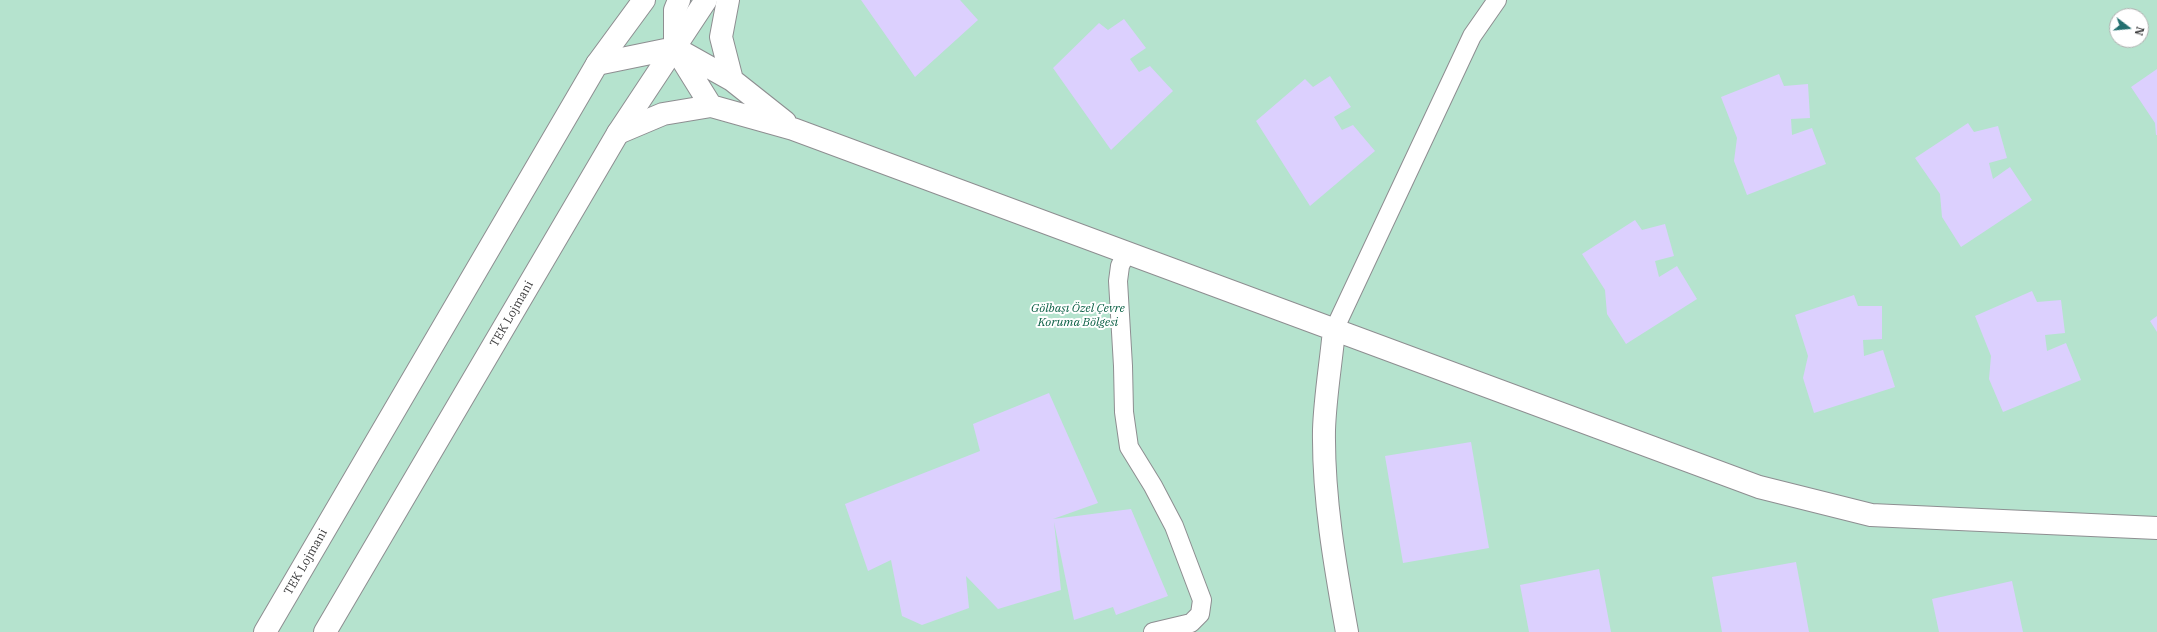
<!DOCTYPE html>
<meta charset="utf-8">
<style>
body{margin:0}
#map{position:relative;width:2157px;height:632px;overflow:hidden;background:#f7f6f9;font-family:"IBM Plex Serif",serif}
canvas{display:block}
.north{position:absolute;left:2109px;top:8px;width:40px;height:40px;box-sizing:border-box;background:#fff;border:1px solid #b1b1b1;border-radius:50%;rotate:106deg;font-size:11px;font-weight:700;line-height:16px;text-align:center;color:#3c3c3d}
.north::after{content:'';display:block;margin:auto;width:14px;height:18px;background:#236f6f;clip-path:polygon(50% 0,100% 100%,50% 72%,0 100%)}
</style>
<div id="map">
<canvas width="2157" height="632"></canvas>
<div class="north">N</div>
</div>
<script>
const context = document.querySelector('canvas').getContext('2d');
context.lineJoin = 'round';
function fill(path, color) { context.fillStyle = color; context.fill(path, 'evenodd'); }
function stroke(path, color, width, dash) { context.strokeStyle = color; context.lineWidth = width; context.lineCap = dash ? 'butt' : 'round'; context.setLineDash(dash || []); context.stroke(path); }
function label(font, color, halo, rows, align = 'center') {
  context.font = font + ' "IBM Plex Serif",serif'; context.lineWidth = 4; context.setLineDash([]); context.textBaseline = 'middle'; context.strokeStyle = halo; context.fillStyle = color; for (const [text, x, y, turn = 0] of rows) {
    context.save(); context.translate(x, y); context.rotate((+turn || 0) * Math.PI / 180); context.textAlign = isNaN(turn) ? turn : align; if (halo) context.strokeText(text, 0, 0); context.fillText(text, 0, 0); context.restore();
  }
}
const green = new Path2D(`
 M0 0H2157V632H0ZM2117 16H2141V40H2117Z`);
const building = new Path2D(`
 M861 0H960L978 20 915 77Z
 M1124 19 1146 48 1130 59 1139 72 1150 66 1173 91 1111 150 1053 68 1099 23 1108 30Z
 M2157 69V135H2156L2155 123 2131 87Z
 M1779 74 1784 86 1808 84 1810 118 1791 119 1792 135 1812 128 1826 164 1747 195 1734 161 1737 138 1721 97Z
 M1330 76 1351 107 1334 117 1342 130 1353 125 1375 151 1310 206 1256 121 1305 79 1313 87Z
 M1968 123 1974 132 1998 126 2007 158 1989 163 1993 179 2010 167 2032 200 1961 247 1942 217 1940 194 1915 158Z
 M1635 220 1642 230 1665 224 1674 256 1655 261 1659 277 1677 266 1697 299 1626 344 1607 314 1605 290 1582 254Z
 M2032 291 2037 302 2061 300 2065 333 2045 335 2047 351 2066 343 2081 380 2003 412 1989 379 1991 356 1975 316Z
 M1854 295 1858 306H1882V339L1863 340 1864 356 1883 350 1895 387 1814 413 1803 378 1808 356 1795 315Z
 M2157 316V332L2150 321Z
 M1049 393 1098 503 1053 519 1131 509 1168 596 1116 615 1113 607 1074 620 1054 522 1061 590 998 609 966 576 969 608 922 625 902 616 891 560 868 571 845 504 980 451 973 424Z
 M1471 442 1489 548 1403 563 1385 456Z
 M1796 562 1809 632H1722L1712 577Z
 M1599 569 1611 632H1529L1520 585Z
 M2012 581 2023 632H1939L1932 599Z`);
const service = new Path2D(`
 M1126 253 1120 266 1118 281 1123 366 1124 412 1129 447 1153 486 1174 526 1202 600 1200 614 1191 623 1153 632
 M1334 330 1472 36 1497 0`);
const minor = new Path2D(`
 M679 0 675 10V48L711 106
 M728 0 721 37 732 80 785 122
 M597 64 675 48 732 80
 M618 133 663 114 711 106 793 129 1759 487 1871 515 2157 528
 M1334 330C1331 363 1325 397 1324 430 1323 497 1335 566 1347 632`);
const tertiary = new Path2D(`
 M265 632 597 64 644 0
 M325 632 618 133 706 0`);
const parkNames = [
 ["Gölbaşı Özel Çevre",1078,309],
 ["Koruma Bölgesi",1078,323]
];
const streetNames = [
 ["TEK Lojmani",512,314,-60],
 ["TEK Lojmani",306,562,-60]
];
fill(green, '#b5e3ce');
fill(building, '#dcd0fe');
stroke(service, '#8e8e91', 20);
stroke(minor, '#8e8e91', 24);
stroke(tertiary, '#8e8e91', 24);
stroke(service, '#fff', 18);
stroke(minor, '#fff', 22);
stroke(tertiary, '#fff', 22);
label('italic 12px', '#085e43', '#fff', parkNames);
label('12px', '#3c3c3d', '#fff', streetNames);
</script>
